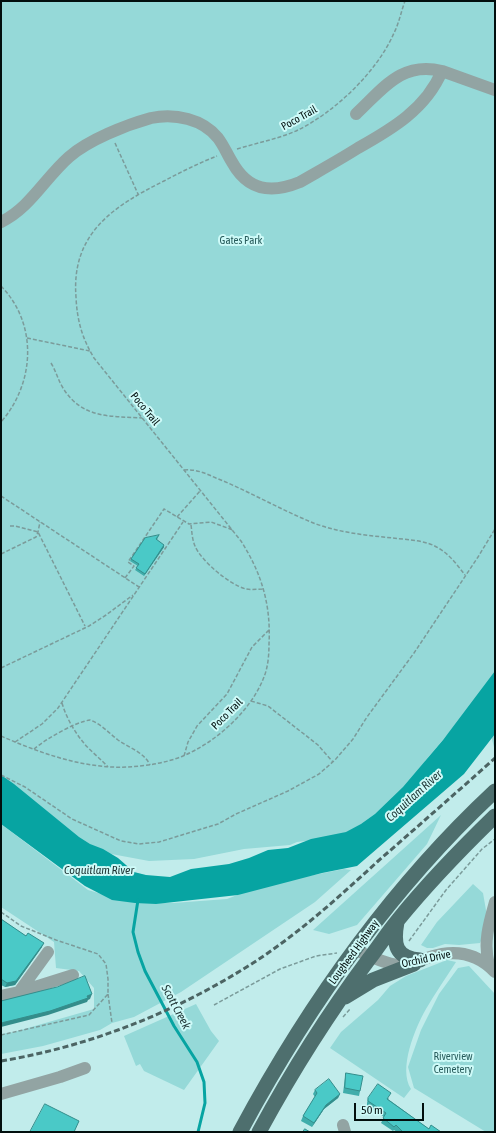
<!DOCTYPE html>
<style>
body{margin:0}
#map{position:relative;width:496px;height:1133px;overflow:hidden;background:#c1eceb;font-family:"Asap Condensed",sans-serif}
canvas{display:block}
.frame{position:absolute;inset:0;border:2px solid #020f0e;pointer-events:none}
.scale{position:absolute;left:354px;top:1103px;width:70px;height:18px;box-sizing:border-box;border:2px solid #020f0e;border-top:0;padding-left:5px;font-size:12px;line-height:14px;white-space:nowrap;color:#020f0e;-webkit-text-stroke:3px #cefaf8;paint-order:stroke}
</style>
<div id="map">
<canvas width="496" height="1133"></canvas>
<div class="frame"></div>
<div class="scale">50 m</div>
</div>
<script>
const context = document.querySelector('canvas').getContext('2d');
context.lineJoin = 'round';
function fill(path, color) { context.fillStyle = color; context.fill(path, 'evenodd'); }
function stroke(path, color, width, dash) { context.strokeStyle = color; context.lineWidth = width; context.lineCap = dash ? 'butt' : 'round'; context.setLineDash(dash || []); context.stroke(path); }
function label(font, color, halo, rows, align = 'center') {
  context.font = font + ' "Asap Condensed",sans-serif'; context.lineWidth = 4; context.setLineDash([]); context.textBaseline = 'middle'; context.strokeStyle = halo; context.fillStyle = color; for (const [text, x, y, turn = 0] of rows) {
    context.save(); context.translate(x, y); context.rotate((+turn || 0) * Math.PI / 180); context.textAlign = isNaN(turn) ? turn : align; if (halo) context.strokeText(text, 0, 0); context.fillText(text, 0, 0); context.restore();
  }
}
const green = new Path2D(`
 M1 1H495V674L469 709 425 761 424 781 453 751 471 728 486 707 495 684V746L494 747 490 732 418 796 423 782 400 793 369 822 347 832 315 840 297 842 290 845 244 849 194 859 149 861 106 853 58 839 1 805Z
 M441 815 427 844 357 925 329 934 313 930Z
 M1 824 88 890 129 902 173 903 227 899 263 885 344 869 351 870 315 902 181 992 134 1017 112 1023 100 1030 43 1046 1 1054V1034L14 1032 94 1009V988L79 971 56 968 54 942 1 907Z
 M473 884 483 893 487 916 484 935 480 943 459 945 445 944 433 948H427L421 945 437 922Z
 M447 960 456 962C446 978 435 993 426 1009 415 1028 398 1069 411 1089L404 1098 330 1048 341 1032 378 1000 390 986 406 976Z
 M469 966 495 994V1132H486L414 1088 408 1067 421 1030 439 994 458 968Z
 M196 1004 211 1031 219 1041 184 1090 144 1071 140 1064 136 1066 124 1036Z`);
const water = new Path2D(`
 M495 671V734L464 774 357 866 322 873 238 895 156 904 135 903 112 900 85 886 1 824V775L14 784 79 837 90 844 103 849 118 858 134 872 146 875 170 877 191 869 229 864 249 858 268 850 288 848 311 839 346 832 361 824 375 814 403 787 443 740Z`);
const stream = new Path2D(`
 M138 900 133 932 138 952 145 971 174 1026 197 1062 204 1082 205 1103 198 1132`);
const path = new Path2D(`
 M115 143 138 194
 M237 149C257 143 277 139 296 131 334 113 377 72 394 33 399 23 401 12 405 1
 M1 286C38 324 35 383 1 422
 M27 338 90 351
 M51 363C56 371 58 380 63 388 82 419 111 416 142 418
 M184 470C196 469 205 473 216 478 246 490 274 506 304 519 332 532 363 535 393 538 408 540 427 540 440 549 450 555 458 566 465 575
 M1 496 139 587
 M177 517 201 490
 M191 525C192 532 192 539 195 546 201 561 230 585 246 589 252 590 258 589 264 589
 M10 526H15L38 532 85 626
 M1 554 36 537 38 532 40 522
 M125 578 134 566 128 562 164 509 189 524 211 522 233 530
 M1 668 89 626 106 615 133 595
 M251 701 268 706 318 745 333 762
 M62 703C66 717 74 731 83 742 90 751 100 758 108 767
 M1 736C40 753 84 769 127 767 146 766 166 763 183 756 216 742 251 711 264 677 268 667 269 655 269 644 271 605 262 574 241 541L94 358C82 338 77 320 76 297 71 233 114 206 164 181 181 172 199 163 217 156
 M15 742 42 724 58 708 183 522
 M34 749C46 739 75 722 90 720 101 724 109 733 118 740 129 748 144 752 150 765
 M184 756 188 742 197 726 227 694 252 647 269 630
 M1 775 25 787 72 819 121 841 139 844 159 842 218 824 236 814 288 791 319 774 335 760 353 739 367 717 414 653 478 557 495 529
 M1 912 21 926 56 940 98 954 106 964 108 979V994L89 1015 1 1035
 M409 941 446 890 482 849 495 839
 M108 994 112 1023
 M214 1005 280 969 316 956 337 953
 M343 1017 351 1008`);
const minor = new Path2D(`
 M356 114C383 89 401 61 442 71
 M1 222C30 208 45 178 69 157 88 140 126 125 151 118 175 113 203 119 218 138 224 146 227 154 232 162 248 191 271 194 300 182 319 171 339 160 358 148 392 129 426 109 442 71L495 90
 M355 950C368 955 387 965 401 965 412 966 421 960 430 957 455 949 477 953 495 972
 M489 965C483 943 489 923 495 902
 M19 992 48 952
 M1 996 19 992 73 975
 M1 1094 60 1077 85 1068
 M343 1125 345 1132`);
const major = new Path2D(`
 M397 922C393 944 395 958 420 960
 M345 997 373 980 414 964
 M240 1132C307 1007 391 888 495 791
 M259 1132C292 1071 328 1014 369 959 379 946 388 932 398 920 428 883 461 849 495 816`);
const rail = new Path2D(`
 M1 1061C91 1046 176 1012 253 963 298 934 338 898 377 862 417 827 456 793 495 758`);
const wall = new Path2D(`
 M159 535 157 540 164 547 144 576 135 570 138 566 130 561 131 559Z
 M1 919 42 947 15 985 5 987 1 985Z
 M346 1073 360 1091 359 1096 343 1093 345 1078Z
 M315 1090 340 1094 338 1098 324 1109 312 1127 301 1121 303 1116 315 1097 313 1094Z
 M368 1098H389L388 1099 429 1129 441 1132H397L394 1130 393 1131 381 1123 384 1117 367 1106V1103Z`);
const shadedWall = new Path2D(`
 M164 545V547L144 576 145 574Z
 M44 943 42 947 15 985 5 987 7 983Z
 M92 994 90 999 88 1000 87 1002 48 1015 1 1027V1023Z
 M340 1094 338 1098 324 1109 312 1127 314 1123 326 1105Z`);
const building = new Path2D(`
 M159 535 156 539 164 545 145 574 136 568 139 564 131 559 145 538Z
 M1 919 26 936 28 933 44 943 16 981 7 983 1 979Z
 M85 976 92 994 87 996 88 998 50 1011 1 1023V1001L57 987Z
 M346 1073 363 1076 360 1091 345 1088Z
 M329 1079 340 1094 326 1105 314 1123 303 1116 317 1093 315 1090Z
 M378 1084 391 1093 387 1099 429 1129 431 1125 441 1132H403L396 1125 394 1127 383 1118 386 1113 368 1101V1098Z
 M45 1104 79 1121 74 1132H30Z
 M305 1129 310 1132H303Z`);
const streetNames = [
 ["Poco Trail",299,118,-29],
 ["Poco Trail",145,409,51],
 ["Poco Trail",227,714,-45],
 ["Lougheed Highway",354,952,-54],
 ["Orchid Drive",426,959,-12]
];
const parkNames = [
 ["Gates Park",241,241],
 ["Riverview",453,1057],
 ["Cemetery",453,1070]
];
const waterNames = [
 ["Coquitlam River",414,796,-42],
 ["Coquitlam River",99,870],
 ["Scott Creek",176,1007,62]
];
fill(green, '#95d9d8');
fill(water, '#07a4a2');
stroke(stream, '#07a4a2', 3);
stroke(path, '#7b9b9a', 1.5, [4, 2]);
stroke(minor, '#92a4a3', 12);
stroke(major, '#4e6f6e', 15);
stroke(rail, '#4c6463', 3, [6, 3]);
fill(wall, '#40adab');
fill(shadedWall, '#348d8b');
fill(building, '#4ac9c7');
stroke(building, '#348d8b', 1);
label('11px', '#020f0e', '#cefaf8', streetNames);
label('11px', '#275b5b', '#cefaf8', parkNames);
label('italic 12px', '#1f3535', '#cefaf8', waterNames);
</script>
